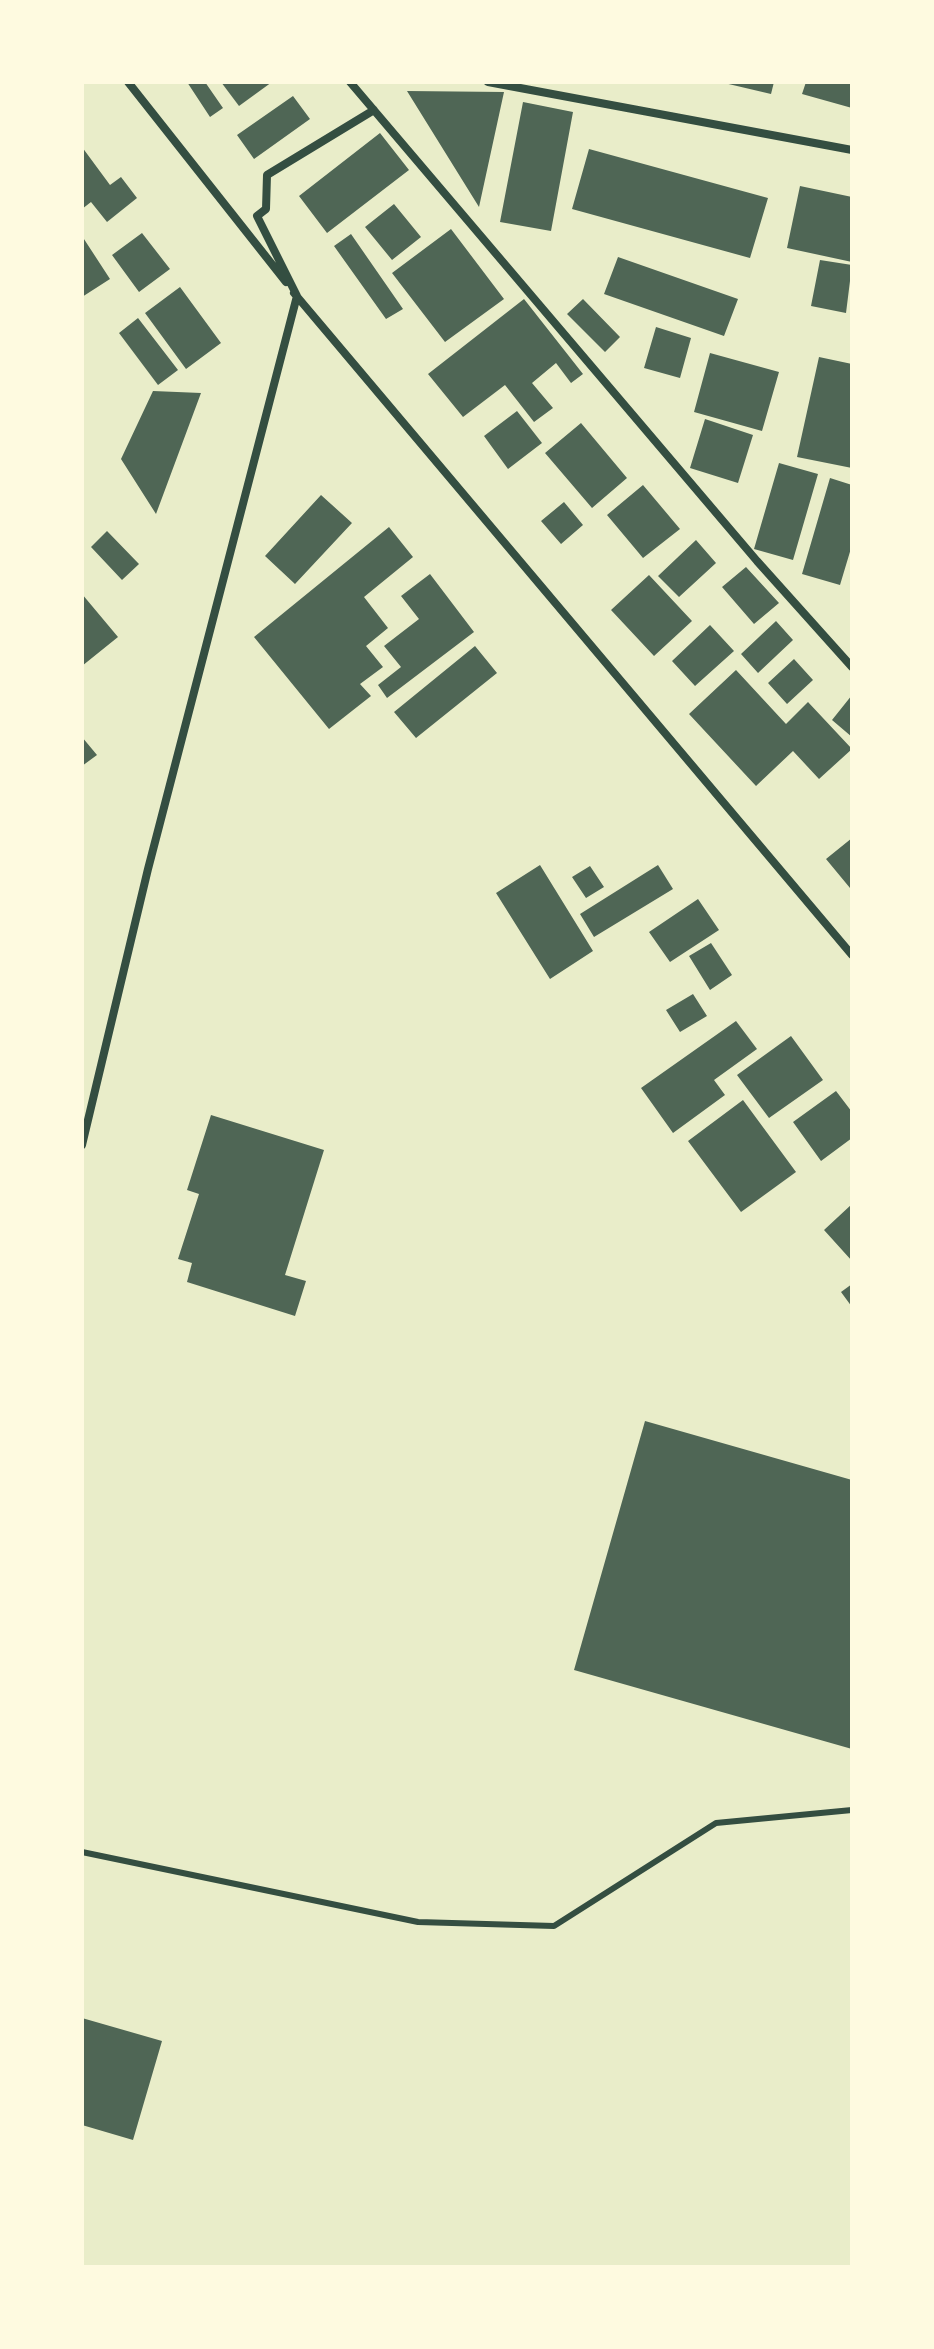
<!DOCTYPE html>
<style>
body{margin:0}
#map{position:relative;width:934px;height:2349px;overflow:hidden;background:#e9edc9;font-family:"Asap Condensed",sans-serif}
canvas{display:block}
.frame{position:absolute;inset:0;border:84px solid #fefae0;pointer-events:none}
</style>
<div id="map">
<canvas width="934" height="2349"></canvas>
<div class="frame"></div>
</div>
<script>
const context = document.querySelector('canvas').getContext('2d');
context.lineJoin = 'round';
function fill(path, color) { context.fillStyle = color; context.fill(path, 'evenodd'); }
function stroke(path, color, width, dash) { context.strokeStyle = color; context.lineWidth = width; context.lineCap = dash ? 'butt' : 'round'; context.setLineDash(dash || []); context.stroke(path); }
const building = new Path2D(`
 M187 82H205L223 108 210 117Z
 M221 82H272L239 106Z
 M720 82H774L771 94Z
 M806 82H852V108L802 94Z
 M407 91 504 92 479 207Z
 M293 96 310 119 254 159 237 135Z
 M523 102 573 112 551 231 500 222Z
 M380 133 409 170 327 233 299 196Z
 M82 147 110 185 121 177 137 198 107 222 91 202 82 209Z
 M589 149 768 198 750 258 572 209Z
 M800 186 852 197V262L787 248Z
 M394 204 421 237 392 260 365 227Z
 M451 229 504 299 445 342 392 273Z
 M142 233 170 269 139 292 112 255Z
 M351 234 403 309 386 319 334 246Z
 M82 236 110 279 82 297Z
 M618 257 738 299 724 336 604 294Z
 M820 260 852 265 846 313 811 306Z
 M180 287 221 343 186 369 145 313Z
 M524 299 583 374 571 383 556 363 532 383 553 408 534 422 505 385 463 417 428 374Z
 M583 299 620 337 605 352 567 314Z
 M138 318 178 370 158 385 119 333Z
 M656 327 691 338 680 378 644 368Z
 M710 353 779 372 762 431 694 412Z
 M819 357 852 364V468L797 457Z
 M153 391 201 393 156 514 121 459Z
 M517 411 542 443 508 469 484 436Z
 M705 419 753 435 738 483 690 468Z
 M581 423 627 478 592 508 545 453Z
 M779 463 818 474 793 560 754 549Z
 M830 478 852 485V545L840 585 802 574Z
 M643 485 680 529 643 558 607 515Z
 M321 495 352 523 295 584 265 556Z
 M564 502 583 525 561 544 541 521Z
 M389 527 413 557 364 597 388 628 366 646 383 667 360 684 371 696 329 729 254 637Z
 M107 531 139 564 122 580 91 547Z
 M696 540 716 563 679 597 658 576Z
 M746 567 779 603 754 624 722 587Z
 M430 574 474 632 387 698 378 685 401 667 384 646 419 619 401 596Z
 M649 575 692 621 654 656 611 610Z
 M82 594 118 637 82 666Z
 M776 621 793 640 758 673 741 654Z
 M710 625 734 651 695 686 672 661Z
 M475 646 497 673 416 738 394 712Z
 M794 659 813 680 787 704 768 683Z
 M736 670 786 724 808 702 852 749 819 779 793 751 756 786 689 714Z
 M852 695V737L832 720Z
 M82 737 97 755 82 766Z
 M852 838V887L850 888 826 859Z
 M540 865 593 951 550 979 496 893Z
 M658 865 673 889 594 937 580 914Z
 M590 866 604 887 586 898 572 877Z
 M698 899 719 930 670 962 649 932Z
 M711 943 732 975 710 990 689 956Z
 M693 994 707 1016 680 1032 666 1010Z
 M736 1021 757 1049 714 1080 725 1095 673 1133 641 1088Z
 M791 1036 823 1080 769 1118 737 1075Z
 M836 1091 852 1112V1138L821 1161 793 1122Z
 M743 1100 796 1172 741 1212 688 1141Z
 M211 1115 324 1150 285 1275 306 1281 295 1316 187 1282 192 1263 178 1259 199 1194 187 1190Z
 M852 1204V1261L824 1230Z
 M852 1284V1307L841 1292Z
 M645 1421 852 1480V1749L574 1670Z
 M82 2018 162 2041 133 2140 82 2125Z`);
const service = new Path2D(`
 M82 1852 418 1922 554 1926 716 1823 852 1810`);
const minor = new Path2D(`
 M128 82 286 282
 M350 82 757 561 852 667
 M488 82 852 150
 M294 293 852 955
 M82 1145 148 869 297 296 257 216 266 209 267 175 374 110`);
fill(building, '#4f6655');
stroke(service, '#344e41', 6);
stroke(minor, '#344e41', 8);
</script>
